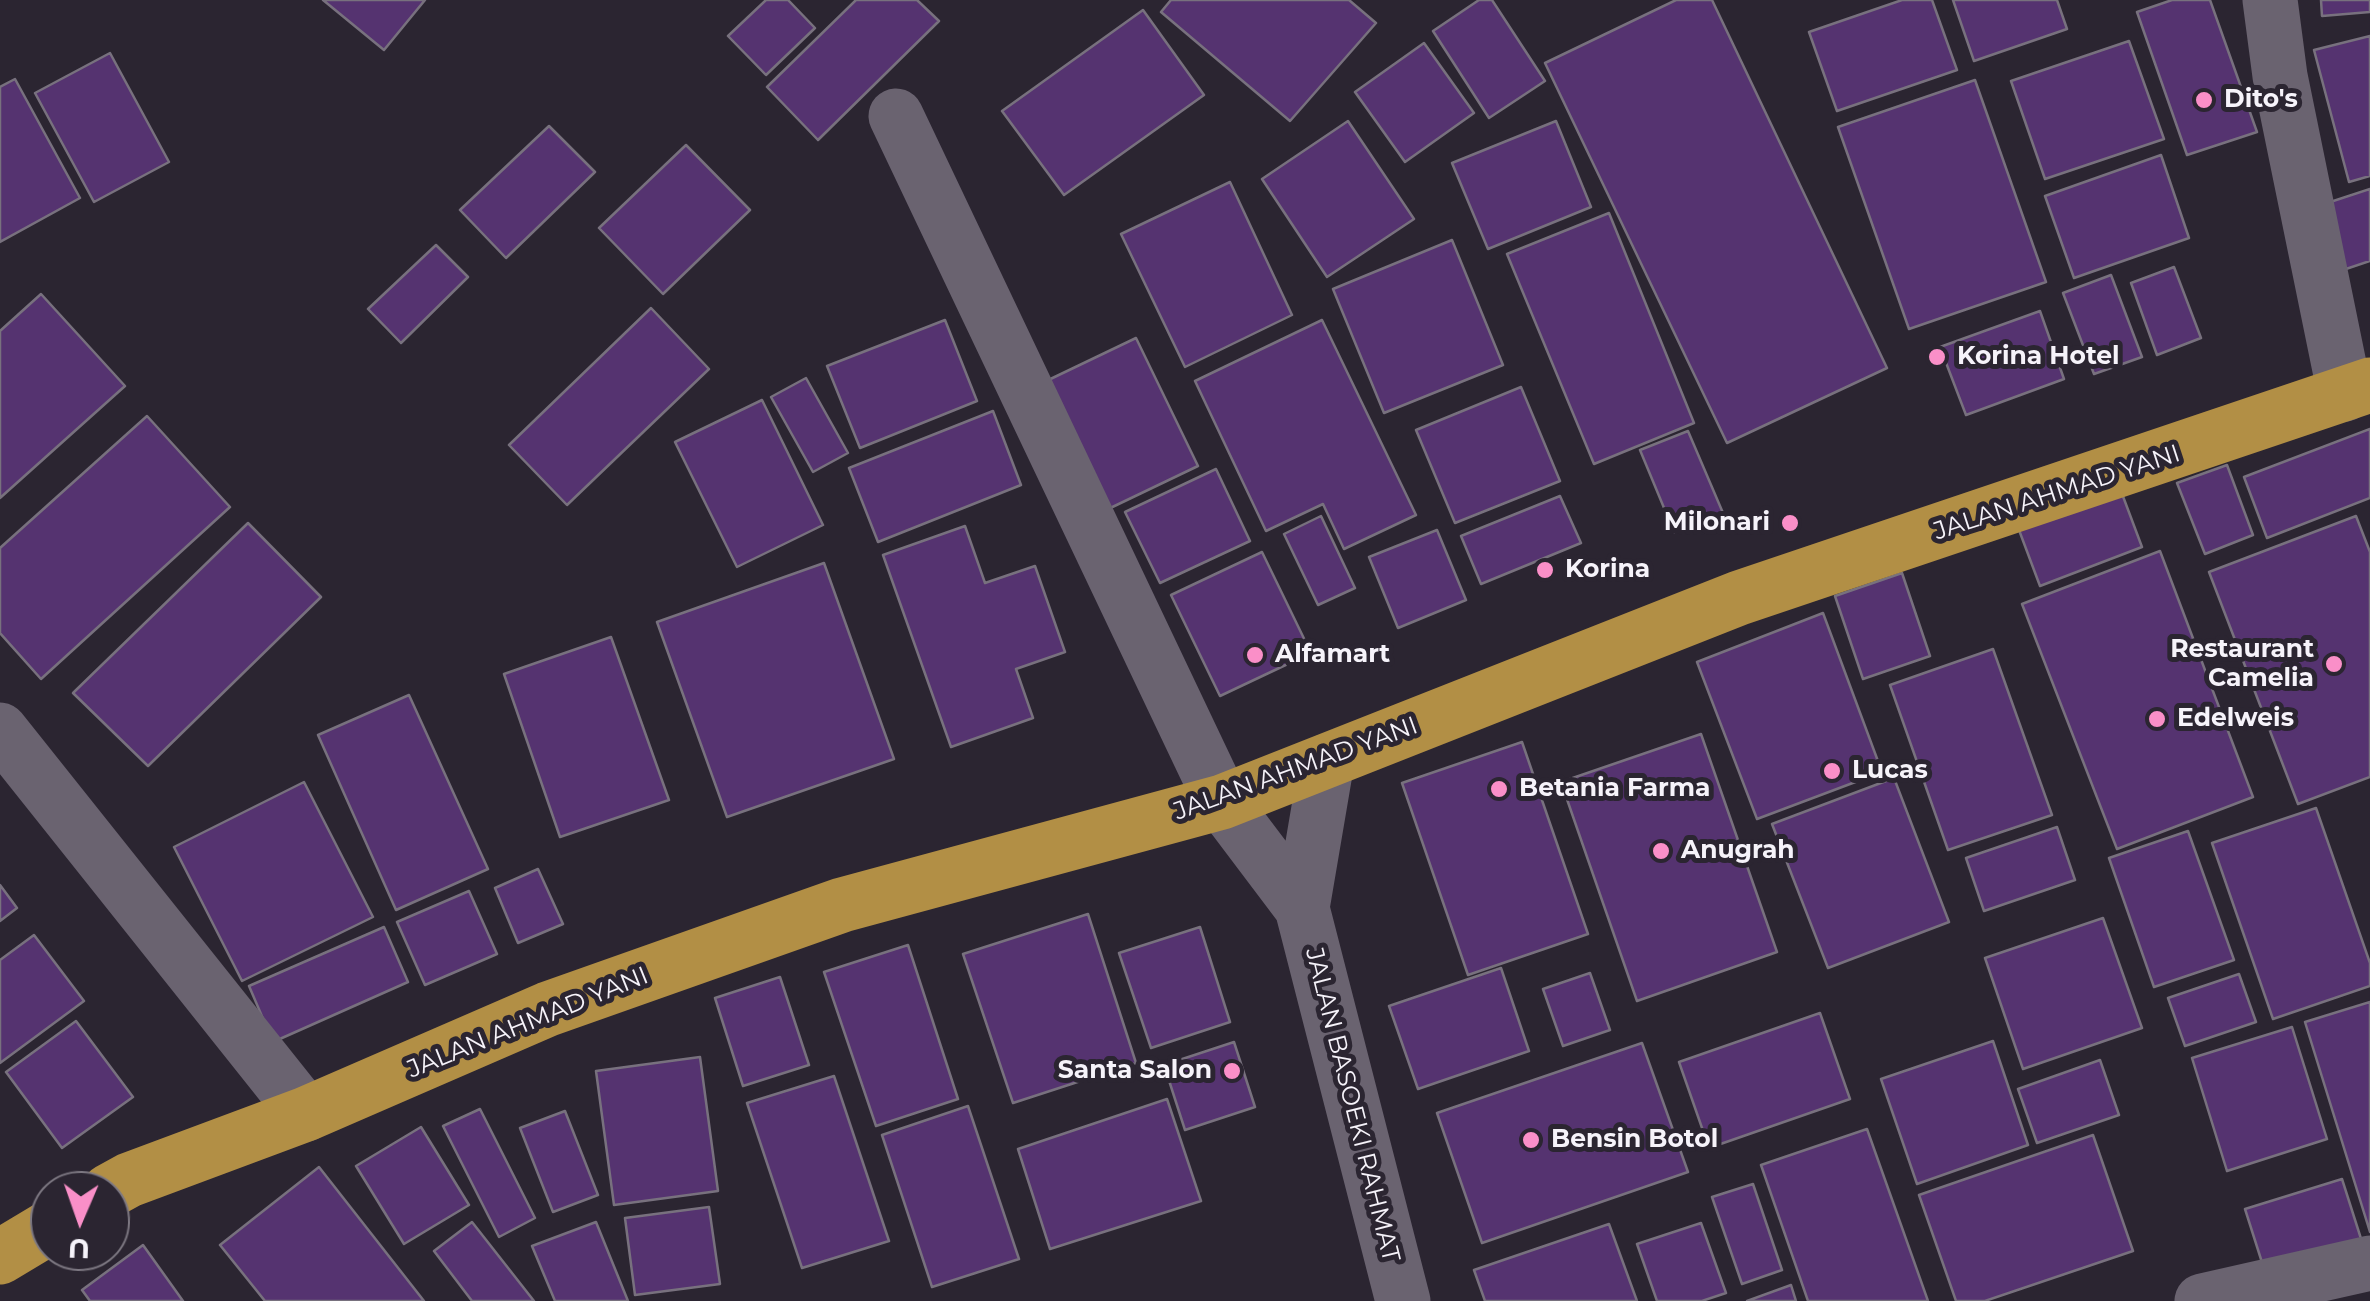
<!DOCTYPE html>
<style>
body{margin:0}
#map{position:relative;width:2370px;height:1301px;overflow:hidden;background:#2b2531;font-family:Montserrat,sans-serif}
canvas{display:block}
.north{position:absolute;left:30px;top:1171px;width:100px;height:100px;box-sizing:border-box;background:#2b2531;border:2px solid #7c7781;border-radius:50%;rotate:182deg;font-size:28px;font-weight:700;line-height:40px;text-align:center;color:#f6f3fa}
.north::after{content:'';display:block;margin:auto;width:35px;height:45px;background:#fa8fc8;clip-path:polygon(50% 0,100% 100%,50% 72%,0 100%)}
</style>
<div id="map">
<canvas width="2370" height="1301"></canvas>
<div class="north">U</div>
</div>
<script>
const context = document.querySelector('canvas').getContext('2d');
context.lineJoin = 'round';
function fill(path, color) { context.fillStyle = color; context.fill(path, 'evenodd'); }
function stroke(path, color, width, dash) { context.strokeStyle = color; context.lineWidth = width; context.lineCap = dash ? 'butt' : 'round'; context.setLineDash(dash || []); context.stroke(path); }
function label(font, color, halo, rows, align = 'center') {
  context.font = font + ' Montserrat,sans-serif'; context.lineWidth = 10; context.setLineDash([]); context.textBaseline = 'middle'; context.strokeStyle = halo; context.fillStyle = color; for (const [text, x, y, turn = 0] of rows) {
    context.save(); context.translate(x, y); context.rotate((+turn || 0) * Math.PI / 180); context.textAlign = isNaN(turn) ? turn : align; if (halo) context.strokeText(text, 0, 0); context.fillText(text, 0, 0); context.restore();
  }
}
const building = new Path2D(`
 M323 0H425L384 50Z
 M766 0H788L815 28 766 75 728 36Z
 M856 0H917L939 21 818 140 767 87Z
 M1171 0H1349L1376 23 1290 121 1161 12Z
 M1479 0H1492L1545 81 1489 118 1433 31Z
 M1676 0H1712L1887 368 1727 443 1545 63Z
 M1902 0H1932L1957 70 1837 111 1809 32Z
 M1953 0H2057L2067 29 1974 61Z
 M2172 0H2210L2257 132 2187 155 2137 12Z
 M2321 0H2370V12L2322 16Z
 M1143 10 1204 95 1064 195 1002 111Z
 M2370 36V176L2349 182 2314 50Z
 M2129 41 2164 139 2045 179 2011 81Z
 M1424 43 1474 113 1405 162 1355 92Z
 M110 53 169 162 94 202 35 93Z
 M15 79 80 198 0 242V87Z
 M1975 80 2046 282 1909 329 1838 127Z
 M1348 121 1414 219 1327 277 1262 179Z
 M1556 121 1591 207 1488 249 1452 163Z
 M549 126 595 172 506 258 460 210Z
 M686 145 750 210 663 294 599 228Z
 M2161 155 2189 238 2074 278 2045 196Z
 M1230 182 1292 315 1185 367 1121 234Z
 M2370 189V261L2340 271 2318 206Z
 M1609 213 1694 423 1594 464 1507 254Z
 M1452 240 1503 365 1384 413 1333 289Z
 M436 245 468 277 401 343 368 309Z
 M2174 267 2201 338 2157 355 2131 283Z
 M2111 275 2142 357 2094 374 2063 293Z
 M41 294 125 386 0 498V331Z
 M651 308 709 369 567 505 509 445Z
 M2040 311 2064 379 1966 415 1940 347Z
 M945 320 977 401 860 448 827 366Z
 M1322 320 1416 515 1344 549 1323 504 1266 531 1195 381Z
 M1136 338 1198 466 1102 512 1040 384Z
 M806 378 848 453 813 472 771 397Z
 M1521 387 1560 481 1455 523 1416 430Z
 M762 400 823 525 737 567 675 442Z
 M993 411 1021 485 878 542 849 468Z
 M147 416 230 507 41 679 0 633V548Z
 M2370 429V498L2267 538 2244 477Z
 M1688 431 1723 513 1674 532 1640 450Z
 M2227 465 2253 535 2205 554 2177 483Z
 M1216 469 1250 541 1160 583 1125 512Z
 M2118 483 2142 547 2040 586 2016 522Z
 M1560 496 1581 543 1481 584 1461 536Z
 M1321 516 1355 588 1318 605 1284 534Z
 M2356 516 2370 552V777L2298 804 2209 572Z
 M248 523 321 597 148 766 73 693Z
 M965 526 985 583 1035 566 1065 652 1016 669 1033 718 951 747 883 555Z
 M1437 530 1466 600 1398 628 1369 557Z
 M2160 551 2253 797 2117 849 2022 604Z
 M1262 552 1311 653 1220 696 1171 595Z
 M824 563 894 759 727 817 657 622Z
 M1902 573 1930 656 1863 679 1835 596Z
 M1823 613 1882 772 1757 819 1697 662Z
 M611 637 669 800 560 837 504 674Z
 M1993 649 2052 815 1948 850 1890 685Z
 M409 695 488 869 396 910 318 735Z
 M1701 734 1777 952 1637 1001 1561 782Z
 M1522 742 1588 934 1468 975 1402 783Z
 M1894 778 1949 922 1828 968 1772 824Z
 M304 782 373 917 242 981 174 847Z
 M2316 808 2370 963V986L2273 1019 2212 843Z
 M2057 827 2075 880 1984 911 1966 858Z
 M2188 831 2234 960 2154 987 2109 858Z
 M538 869 563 924 518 943 495 888Z
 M0 885 17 908 0 921Z
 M469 891 497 954 425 985 397 922Z
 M1088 914 1136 1063 1013 1103 963 954Z
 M2103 918 2142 1028 2023 1069 1985 958Z
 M384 927 408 982 273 1042 249 986Z
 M1200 927 1230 1022 1151 1048 1119 953Z
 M34 935 84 1001 0 1063V960Z
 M908 945 958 1099 876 1126 824 972Z
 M1501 968 1529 1051 1418 1089 1389 1006Z
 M1590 973 1610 1030 1563 1046 1543 989Z
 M2239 974 2256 1022 2185 1046 2168 998Z
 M780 977 809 1065 743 1086 715 998Z
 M2370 1002V1232L2305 1022Z
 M1820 1013 1850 1099 1709 1148 1679 1062Z
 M76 1021 133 1097 62 1148 6 1072Z
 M2292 1027 2327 1139 2227 1171 2192 1058Z
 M1993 1041 2028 1145 1917 1184 1881 1079Z
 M1234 1042 1255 1107 1185 1130 1164 1065Z
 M1642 1043 1688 1172 1482 1243 1437 1113Z
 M700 1057 718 1191 614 1205 596 1071Z
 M2100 1060 2119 1115 2037 1143 2018 1089Z
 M834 1076 889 1241 802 1268 747 1103Z
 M1167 1099 1201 1201 1050 1249 1018 1149Z
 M968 1106 1019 1259 932 1287 882 1135Z
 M480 1109 535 1218 499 1237 443 1126Z
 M565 1111 598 1195 553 1212 520 1128Z
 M421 1127 469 1205 404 1244 356 1166Z
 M1867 1129 1928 1301H1808L1761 1165Z
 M2093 1135 2133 1251 1985 1301H1956L1919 1195Z
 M319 1167 424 1301H265L220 1245Z
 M2342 1179 2363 1245 2266 1275 2245 1209Z
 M1753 1184 1782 1270 1742 1284 1712 1197Z
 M709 1207 720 1284 635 1295 625 1218Z
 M472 1222 534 1301H472L434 1251Z
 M596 1222 628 1301H555L532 1246Z
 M1701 1223 1726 1293 1702 1301H1657L1637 1244Z
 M1609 1224 1637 1301H1485L1474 1270Z
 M143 1245 183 1301H90L82 1290Z
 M1791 1285 1796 1301H1747Z`);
const minor = new Path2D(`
 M2270 0 2280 76 2345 394
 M896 116 1222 802 1302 908 1403 1301
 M0 730 306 1114
 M1302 908 1327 761
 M2202 1301 2370 1263`);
const highway = new Path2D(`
 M109 1191 129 1180 306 1114 548 1009 842 905 1222 802 1739 598 2370 385
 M0 1257 50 1227`);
const markers = [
 [2204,100,10,"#fa8fc8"],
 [1937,357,10,"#fa8fc8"],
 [1790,523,10,"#fa8fc8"],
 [1545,570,10,"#fa8fc8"],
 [1255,655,10,"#fa8fc8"],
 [2334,664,10,"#fa8fc8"],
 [2157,719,10,"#fa8fc8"],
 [1832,771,10,"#fa8fc8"],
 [1499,789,10,"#fa8fc8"],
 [1661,851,10,"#fa8fc8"],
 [1232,1071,10,"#fa8fc8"],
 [1531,1140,10,"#fa8fc8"]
];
const poiNames = [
 ["Dito's",2224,100],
 ["Korina Hotel",1957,357],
 ["Milonari",1770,523,"right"],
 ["Korina",1565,570],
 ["Restaurant",2314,650,"right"],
 ["Camelia",2314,679,"right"],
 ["Alfamart",1275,655],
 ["Edelweis",2177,719],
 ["Lucas",1852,771],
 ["Betania Farma",1519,789],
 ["Anugrah",1681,851],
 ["Santa Salon",1212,1071,"right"],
 ["Bensin Botol",1551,1140]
];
const streetNames = [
 ["JALAN AHMAD YANI",2057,493,-18],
 ["JALAN AHMAD YANI",1296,769,-20],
 ["JALAN AHMAD YANI",528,1023,-22],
 ["JALAN BASOEKI RAHMAT",1352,1105,76]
];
fill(building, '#553370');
stroke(building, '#78717e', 2.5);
stroke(minor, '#6a6370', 55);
stroke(highway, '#b28f45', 55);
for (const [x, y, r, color] of markers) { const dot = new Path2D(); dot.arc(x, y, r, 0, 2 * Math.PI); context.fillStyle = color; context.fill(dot); stroke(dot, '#2b2531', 4); }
label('bold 25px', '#f6f3fa', '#2b2531', poiNames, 'left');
label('25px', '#f6f3fa', '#2b2531', streetNames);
</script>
